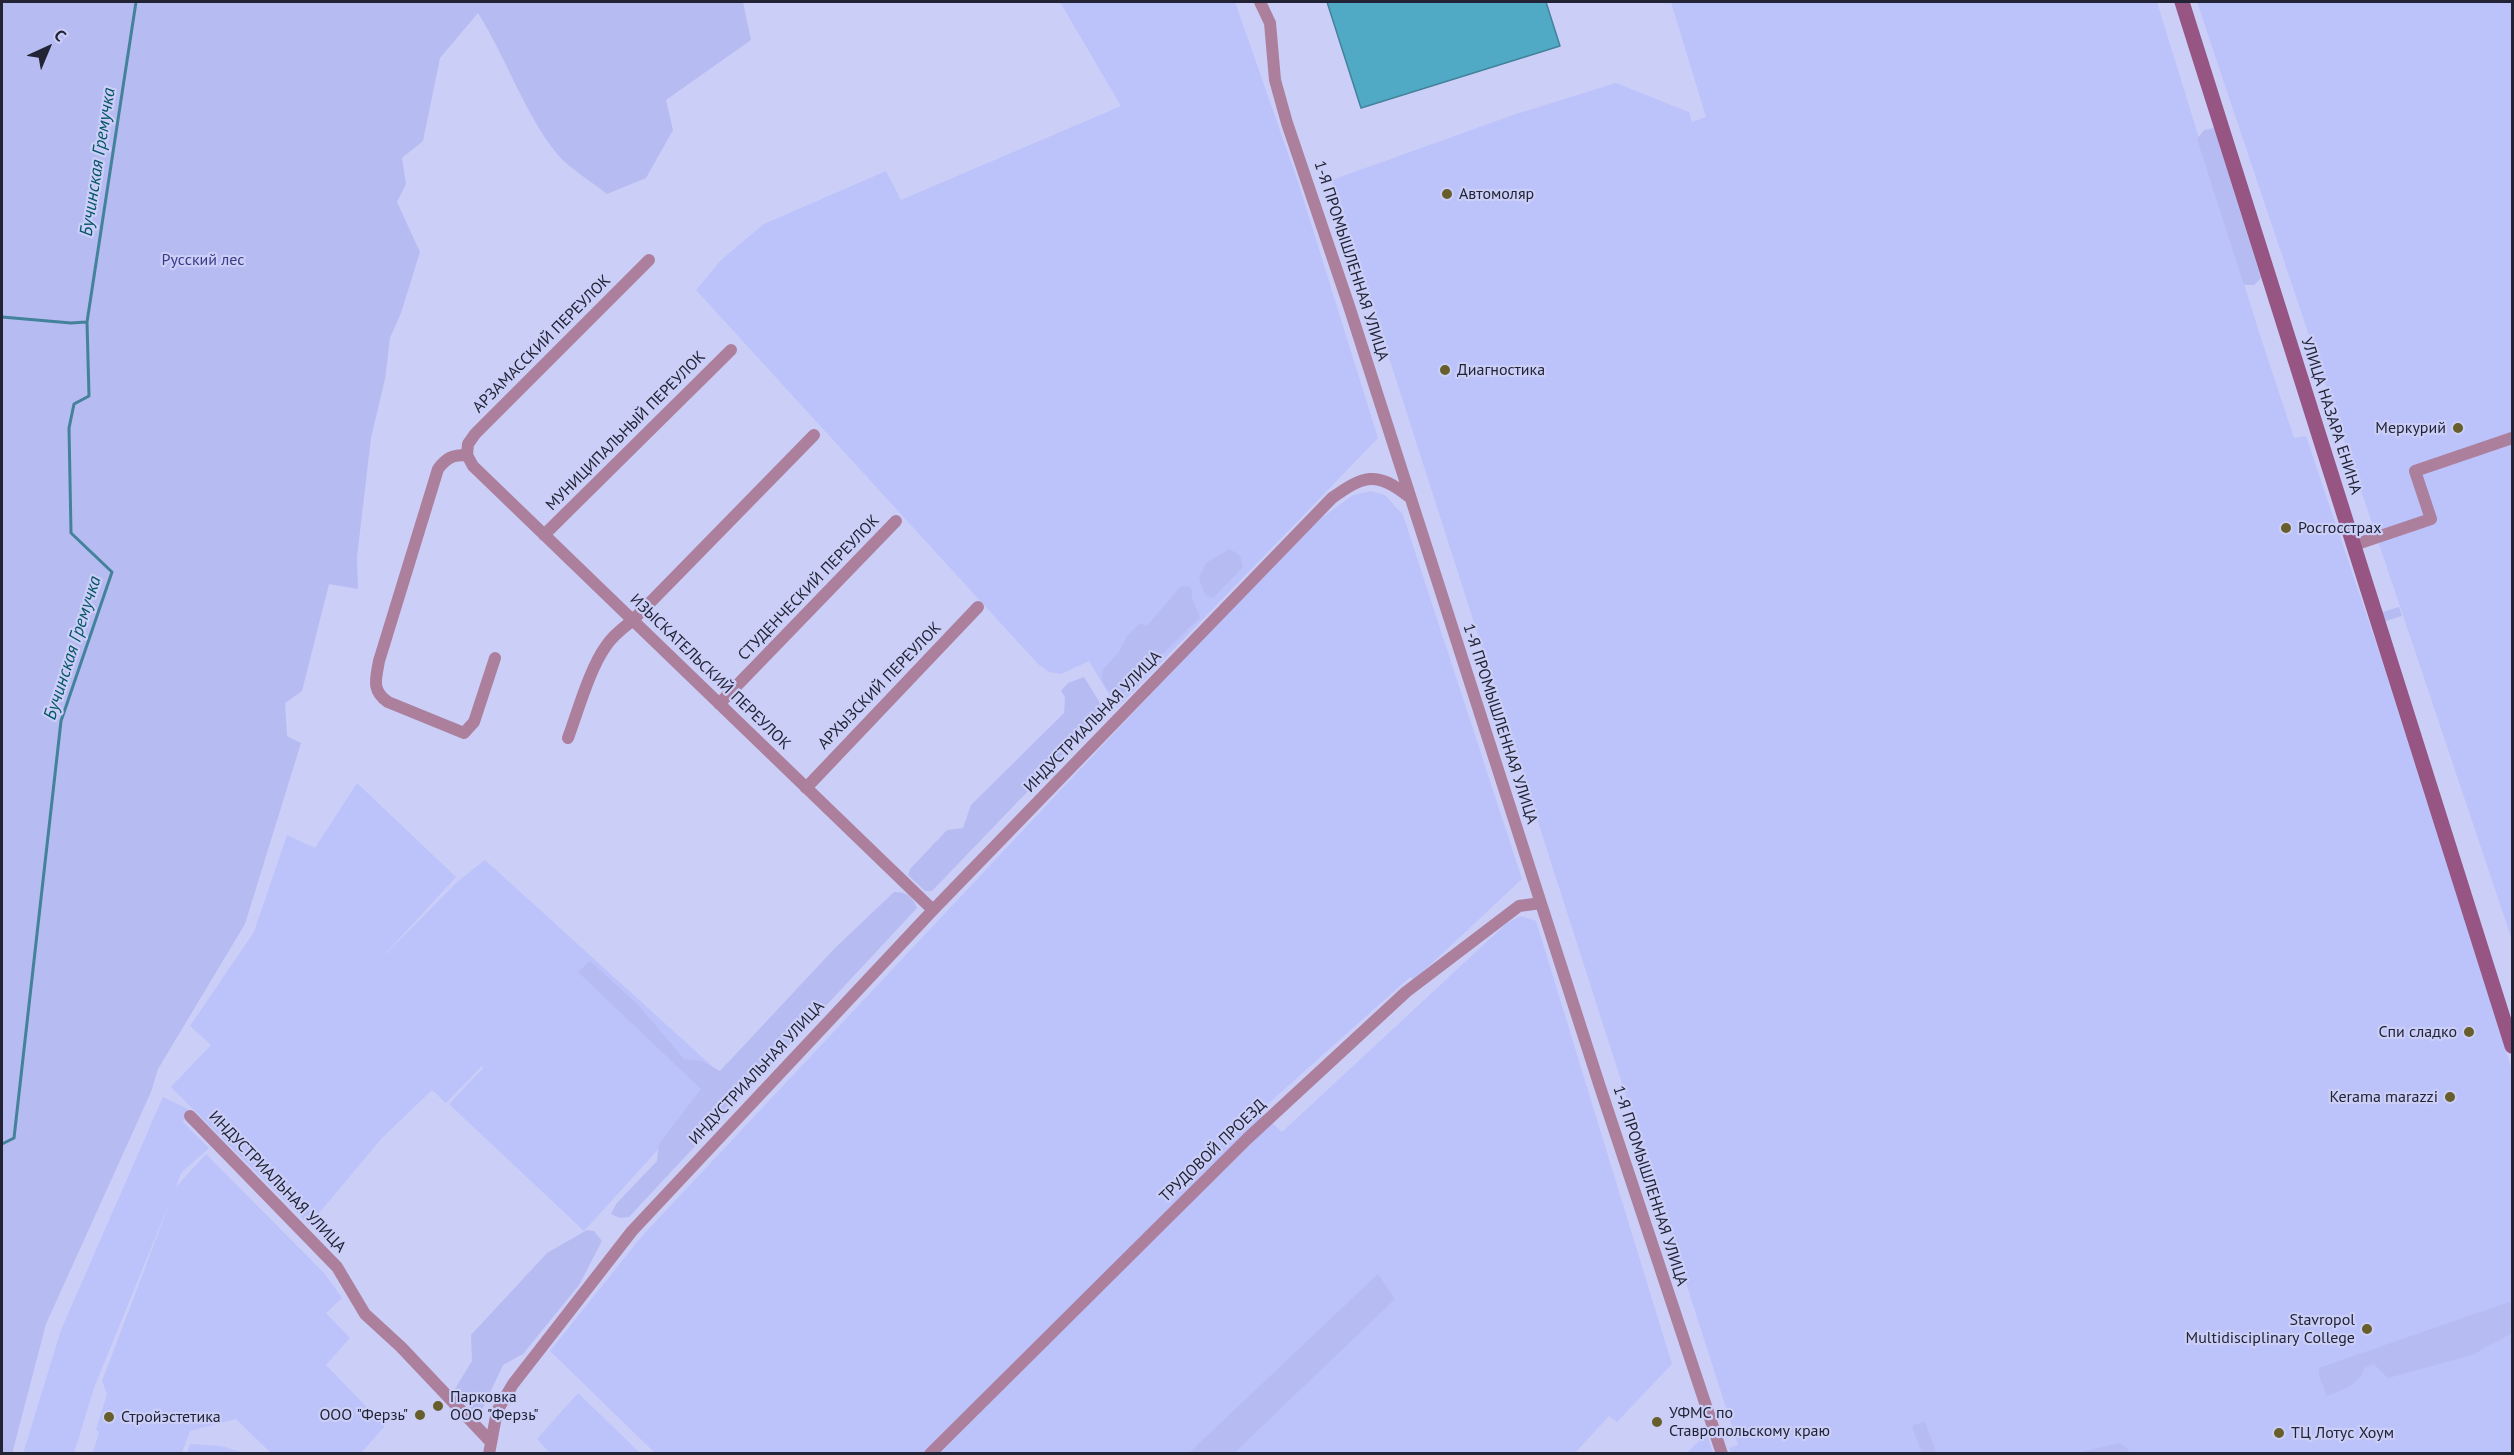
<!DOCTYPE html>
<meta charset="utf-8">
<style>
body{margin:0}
#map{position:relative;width:2514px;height:1455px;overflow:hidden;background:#cbcff7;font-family:"PT Sans",sans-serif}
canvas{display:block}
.frame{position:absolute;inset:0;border:3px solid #222436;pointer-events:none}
.north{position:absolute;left:18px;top:18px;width:60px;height:60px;-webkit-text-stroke:4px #cbcff7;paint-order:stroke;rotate:44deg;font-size:16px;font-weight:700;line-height:24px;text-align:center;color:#222436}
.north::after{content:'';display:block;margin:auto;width:21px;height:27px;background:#222436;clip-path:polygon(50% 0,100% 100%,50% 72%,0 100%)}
</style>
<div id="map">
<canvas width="2514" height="1455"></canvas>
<div class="frame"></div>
<div class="north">С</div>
</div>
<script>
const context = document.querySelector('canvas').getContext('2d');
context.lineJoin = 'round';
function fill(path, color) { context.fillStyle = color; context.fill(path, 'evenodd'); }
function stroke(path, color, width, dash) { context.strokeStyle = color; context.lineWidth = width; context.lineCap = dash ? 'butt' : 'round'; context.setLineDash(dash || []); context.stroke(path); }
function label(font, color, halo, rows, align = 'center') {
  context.font = font + ' "PT Sans",sans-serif'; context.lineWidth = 4.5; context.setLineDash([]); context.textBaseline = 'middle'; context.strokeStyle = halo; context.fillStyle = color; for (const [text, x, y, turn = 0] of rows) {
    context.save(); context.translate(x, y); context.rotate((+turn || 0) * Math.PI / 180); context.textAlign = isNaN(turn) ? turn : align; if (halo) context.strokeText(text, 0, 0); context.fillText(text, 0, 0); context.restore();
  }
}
const built = new Path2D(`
 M1060 2H1235L1298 182 1378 438 1117 708 1089 661 1061 674 1049 672 1038 664 696 290 721 260 764 224 886 171 901 200 1121 106Z
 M1671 2H2157L2258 329 2294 438 2306 436 2382 661 2512 1070V1453H1731L1729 1448 1738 1445 1332 180 1513 115 1616 83 1689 112 1692 122 1706 117Z
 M2197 2H2512V940Z
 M1371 491 1385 495 1403 515 1522 879 1414 980 1410 977 1260 1111 1282 1132 1507 923 1521 916 1536 921 1672 1364 1617 1422 1609 1416 1574 1454 655 1453 550 1351 642 1236 1272 565 1319 520 1353 495Z
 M357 783 456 877 377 963 457 882 485 860 724 1077 584 1231 449 1104 483 1068 482 1066 446 1103 432 1090 382 1138 309 1225 171 1087 211 1045 190 1026 254 932 287 835 315 848Z
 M163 1097 188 1109 183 1122 209 1148 181 1173 176 1187 206 1154 324 1273 342 1298 326 1313 350 1338 326 1365 385 1426 361 1453H271L236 1419 190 1431 182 1453H93L99 1432 96 1430 107 1394 102 1381 173 1194 94 1388 74 1453 23 1454 61 1330Z
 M578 1393 640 1453H550L537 1439Z
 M1707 1434 1713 1453H1687L1705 1435Z
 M190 1444 221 1446 244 1453H187Z`);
const green = new Path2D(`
 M2 2H743L751 40 666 100 673 130 646 178 607 194C592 182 570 169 557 154 523 111 507 59 478 13L440 58 423 141 402 158 406 184 397 202 420 252 401 313 390 338 385 379 371 438 357 557 358 589 329 584 302 691 285 703 287 736 301 743 245 924 158 1069 151 1092 46 1324 12 1454 2 1453Z
 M2214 128 2261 278 2254 285H2244L2197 139 2204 130Z
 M1230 549 1240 556 1243 567 1213 598 1205 595 1199 578 1206 563Z
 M1181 586 1189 587 1192 590V599L1200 617 1120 696 1115 695 1106 688 1102 679 1103 670 1119 652 1127 636 1140 623 1147 626Z
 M2399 607 2402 616 2383 622 2380 613Z
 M1084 677 1105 711 932 891H925L908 875 910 869 947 830 963 828 971 805 1064 713 1065 697 1061 691 1068 683Z
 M894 892C907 892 912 896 917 908L629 1217 620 1218 611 1214 616 1204 657 1161 659 1144 701 1089 578 972 590 961 639 1006 684 1059 702 1061 720 1071 835 948Z
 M587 1230 594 1231 602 1241 579 1285 523 1354 503 1365 482 1410 475 1413 453 1392 472 1361 471 1335 547 1253Z
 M1378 1274 1395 1299 1234 1453H1189Z
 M2512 1301V1333L2472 1355 2388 1378 2374 1364 2364 1368C2361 1385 2340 1390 2327 1396L2319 1376V1368Z
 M1925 1422 1936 1453H1922L1912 1427 1914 1425Z
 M2120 1443 2129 1450 2126 1452 2076 1453Z`);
const water = new Path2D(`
 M1327 2H1546L1560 46 1361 108Z`);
const stream = new Path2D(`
 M2 317 71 323 86 322
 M2 1144 14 1138 61 721 112 572 71 533 69 428 74 404 89 396 87 322 136 2`);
const street = new Path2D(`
 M1260 2 1270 23 1275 80 1287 123 1349 306 1600 1087 1722 1454
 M467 455 473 466 933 910
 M467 455C453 455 447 457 438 469L379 661C376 679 371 690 388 702L464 733 474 722 495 658
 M467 455 468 444 475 434 649 260
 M544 535 731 350
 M2354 545 2431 519 2415 471 2512 438
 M719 704 896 521
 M568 738C578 711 590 668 606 646 613 635 623 628 633 620L814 435
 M806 788 978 607
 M190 1116 337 1267 365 1314 401 1347 490 1441
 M489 1454 497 1411 513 1384 632 1231 933 910 1332 498C1363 476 1376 470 1408 496
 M930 1454 1248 1138 1406 992 1519 906 1541 903`);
const secondary = new Path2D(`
 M2182 2 2512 1046`);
const markers = [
 [1447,194,6,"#675e2b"],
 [1445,370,6,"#675e2b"],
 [2458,428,6,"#675e2b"],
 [2286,528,6,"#675e2b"],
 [2469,1032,6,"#675e2b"],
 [2450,1097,6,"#675e2b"],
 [2367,1329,6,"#675e2b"],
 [438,1406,6,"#675e2b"],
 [420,1415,6,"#675e2b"],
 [109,1417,6,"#675e2b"],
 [1657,1422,6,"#675e2b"],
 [2279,1433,6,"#675e2b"]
];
const poiNames = [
 ["Автомоляр",1459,194],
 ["Диагностика",1457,370],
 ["Меркурий",2446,428,"right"],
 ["Росгосстрах",2298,528],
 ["Спи сладко",2457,1032,"right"],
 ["Kerama marazzi",2438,1097,"right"],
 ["Stavropol",2355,1320,"right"],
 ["Multidisciplinary College",2355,1338,"right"],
 ["Парковка",450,1397],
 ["ООО \"Ферзь\"",450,1415],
 ["УФМС по",1669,1413],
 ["Ставропольскому краю",1669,1431],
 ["ООО \"Ферзь\"",408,1415,"right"],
 ["Стройэстетика",121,1417],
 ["ТЦ Лотус Хоум",2291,1433]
];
const parkNames = [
 ["Русский лес",203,260]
];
const streetNames = [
 ["1-Я ПРОМЫШЛЕННАЯ УЛИЦА",1351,261,72],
 ["АРЗАМАССКИЙ ПЕРЕУЛОК",542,344,-45],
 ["УЛИЦА НАЗАРА ЕНИНА",2331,416,72],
 ["МУНИЦИПАЛЬНЫЙ ПЕРЕУЛОК",626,431,-45],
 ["СТУДЕНЧЕСКИЙ ПЕРЕУЛОК",809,588,-46],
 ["ИЗЫСКАТЕЛЬСКИЙ ПЕРЕУЛОК",710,672,44],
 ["АРХЫЗСКИЙ ПЕРЕУЛОК",880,686,-46],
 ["ИНДУСТРИАЛЬНАЯ УЛИЦА",1093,722,-46],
 ["1-Я ПРОМЫШЛЕННАЯ УЛИЦА",1500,724,72],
 ["ИНДУСТРИАЛЬНАЯ УЛИЦА",757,1073,-47],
 ["ТРУДОВОЙ ПРОЕЗД",1213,1151,-44],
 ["ИНДУСТРИАЛЬНАЯ УЛИЦА",277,1182,46],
 ["1-Я ПРОМЫШЛЕННАЯ УЛИЦА",1650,1186,72]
];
const waterNames = [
 ["Бучинская Гремучка",98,162,-81],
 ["Бучинская Гремучка",73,648,-72]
];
fill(built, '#bcc2fa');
fill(green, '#b6bbf2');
fill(water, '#51aac5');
stroke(water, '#43829a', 1.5);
stroke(stream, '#43829a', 3);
stroke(street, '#ac7f9d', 12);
stroke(secondary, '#965582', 15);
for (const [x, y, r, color] of markers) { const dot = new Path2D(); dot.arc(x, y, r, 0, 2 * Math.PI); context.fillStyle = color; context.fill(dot); stroke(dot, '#cbcff7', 2); }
label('16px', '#222436', '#cbcff7', poiNames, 'left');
label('16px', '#3b3a85', '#cbcff7', parkNames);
label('16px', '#222436', '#cbcff7', streetNames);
label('italic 18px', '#055567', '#cbcff7', waterNames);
</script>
